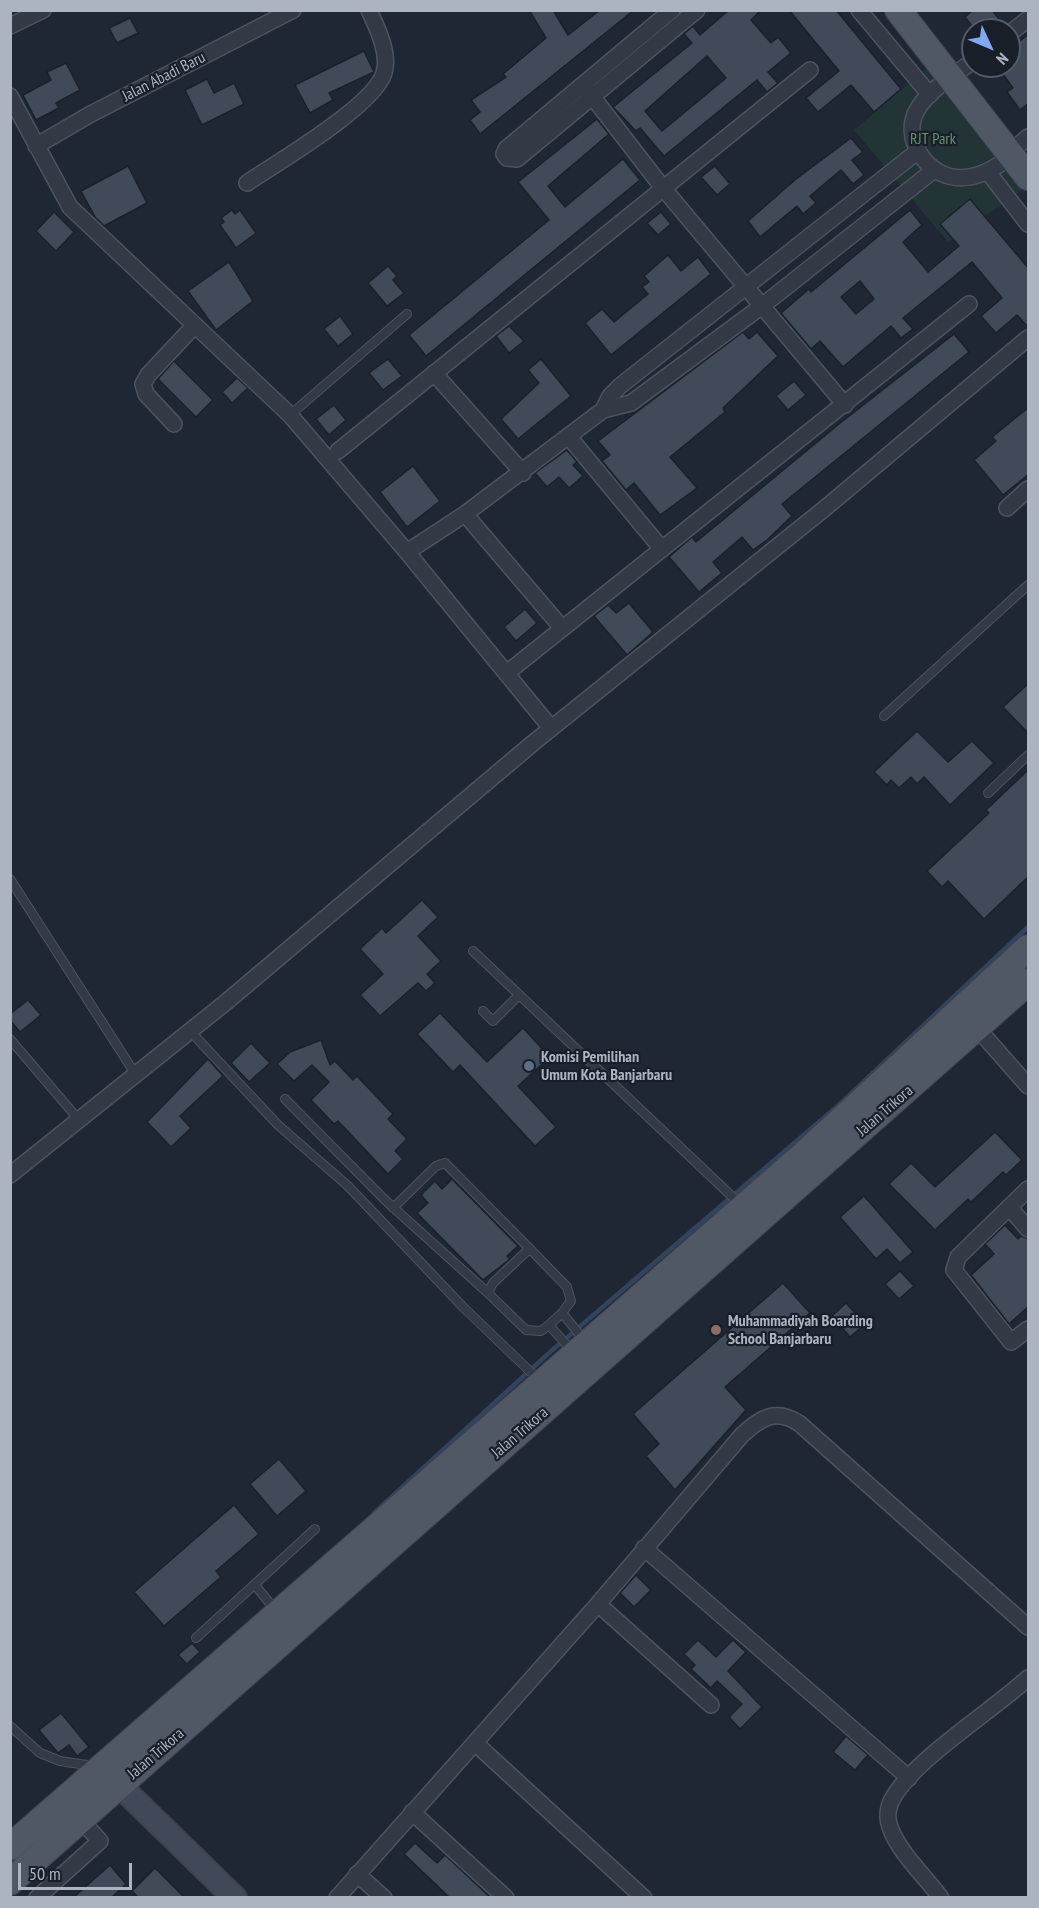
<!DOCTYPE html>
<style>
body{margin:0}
#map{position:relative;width:1039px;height:1908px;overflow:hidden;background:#1f2734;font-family:"PT Sans Narrow",sans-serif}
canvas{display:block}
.frame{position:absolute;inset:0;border:12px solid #acb4c2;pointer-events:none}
.north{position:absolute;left:961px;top:18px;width:60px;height:60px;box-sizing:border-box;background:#181f29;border:2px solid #535b66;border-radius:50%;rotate:134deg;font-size:16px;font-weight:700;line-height:24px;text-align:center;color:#acb4c2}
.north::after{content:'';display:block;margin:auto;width:21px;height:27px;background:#80a8f3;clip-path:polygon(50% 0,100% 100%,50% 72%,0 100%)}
.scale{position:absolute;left:18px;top:1863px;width:114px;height:27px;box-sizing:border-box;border:3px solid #acb4c2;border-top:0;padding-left:8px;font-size:18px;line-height:21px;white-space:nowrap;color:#acb4c2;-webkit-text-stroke:4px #181f29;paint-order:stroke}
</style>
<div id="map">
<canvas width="1039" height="1908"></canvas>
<div class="frame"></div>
<div class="north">N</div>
<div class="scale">50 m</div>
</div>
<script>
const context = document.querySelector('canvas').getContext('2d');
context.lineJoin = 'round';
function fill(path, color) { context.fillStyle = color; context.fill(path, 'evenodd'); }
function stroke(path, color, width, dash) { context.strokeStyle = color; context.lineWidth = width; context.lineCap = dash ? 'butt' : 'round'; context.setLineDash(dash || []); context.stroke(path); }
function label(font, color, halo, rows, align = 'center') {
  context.font = font + ' "PT Sans Narrow",sans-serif'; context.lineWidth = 4.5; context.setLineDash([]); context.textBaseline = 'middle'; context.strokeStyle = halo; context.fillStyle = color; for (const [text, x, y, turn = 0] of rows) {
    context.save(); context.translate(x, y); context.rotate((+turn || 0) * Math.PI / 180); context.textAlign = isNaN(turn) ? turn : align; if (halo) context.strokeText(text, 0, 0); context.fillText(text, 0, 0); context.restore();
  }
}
const green = new Path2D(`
 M940 57 1028 186 948 242 854 130Z`);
const stream = new Path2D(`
 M374 1513 549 1353 841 1103 1028 927`);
const building = new Path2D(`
 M529 10H553L568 35 600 10H634L480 134 470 120 480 112 471 100 506 77 503 74 546 38Z
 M729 10H761L751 20 771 43 778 37 791 53 768 72 778 83 767 92 757 80 664 156 640 128 636 131 613 107 692 43 684 34 693 26 700 35ZM707 56 726 78 662 131 645 111Z
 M789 10H836L901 89 874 112 851 85 818 112 806 98 839 71Z
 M973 10H992L999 19 985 30H975L965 17Z
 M130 18 138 33 117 43 109 28Z
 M1029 34V103L1020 110 1007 92 1013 88 997 66H1009V49Z
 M364 51 374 72 329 93 333 100 310 113 295 85Z
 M66 63 80 90 56 103 59 108 36 120 23 95 51 80 47 72Z
 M207 79 214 93 234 83 244 104 202 125 185 90Z
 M597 119 609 134 548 186 565 207 623 159 640 180 426 356 409 335 549 220 518 182Z
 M851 138 863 152 852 160 864 175 853 184 841 170 810 196 816 203 803 214 797 206 760 237 748 221 796 179Z
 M128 166 147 203 104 226 95 217 81 191Z
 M715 166 730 184 717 195 701 177Z
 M970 199 1029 269V328L1017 315 996 333 981 316 1002 298 972 262 903 318 913 329 901 338 891 326 843 367 820 341 811 349 781 313 809 289 811 292 910 210 922 225 903 242 928 272 959 246 940 224ZM860 281 874 299 856 314 841 297Z
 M232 210 235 214 240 210 256 233 236 248 220 225 224 222 221 218Z
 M54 212 74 232 56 251 36 231Z
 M661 212 671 224 658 235 647 223Z
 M668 255 681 271 698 257 711 274 611 355 585 323 602 309 614 322 648 294 642 287 649 282 644 276Z
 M229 262 253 301 216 330 188 291Z
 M388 266 397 276 393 280 404 293 387 306 368 283Z
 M340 316 353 334 338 346 324 329Z
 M509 326 524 341 509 353 496 336Z
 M743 332 749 339 757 332 778 356 723 408 725 412 670 457 697 488 660 515 634 483 626 490 602 461 610 455 598 441Z
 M954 334 969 352 782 504 792 516 767 540 753 550 742 537 713 562 722 573 699 592 669 557 692 537 696 542 839 424Z
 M388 359 402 376 383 390 369 373Z
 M541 359 571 396 518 439 501 419 539 383 528 370Z
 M174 361 213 400 196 417 158 379Z
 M237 378 248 388 232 403 222 392Z
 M794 381 806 395 788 410 776 396Z
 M334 405 346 420 329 435 316 419Z
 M1029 407V474L1003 495 974 460 996 441 992 437Z
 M567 450 577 462 573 465 583 476 569 488 559 477 547 487 535 473Z
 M413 466 440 501 407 527 380 492Z
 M629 603 653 632 627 655 594 616 608 605 616 613Z
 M525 609 537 623 516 641 504 627Z
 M1029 683V734L1003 707Z
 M917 731 948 762 972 741 994 763 950 805 924 777 917 784 911 777 899 788 891 780 887 785 874 772Z
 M1029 769V876L984 919 948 881 942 887 927 871 989 813 986 810Z
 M422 900 438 917 418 936 441 961 427 974 435 983 426 991 418 983 380 1016 360 995 383 974 360 949 382 928 386 933Z
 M28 1000 41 1015 20 1032 10 1020V1014Z
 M440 1013 487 1062 523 1028 550 1057 518 1086 556 1127 535 1146 460 1065 453 1072 417 1034Z
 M321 1040 330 1065 335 1061 353 1080 357 1076 393 1114 388 1119 407 1139 395 1151 403 1159 388 1174 338 1121 334 1124 311 1100 329 1082 312 1065 294 1081 277 1064 290 1052Z
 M251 1043 270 1063 249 1082 231 1063Z
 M208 1059 223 1076 180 1116 191 1128 171 1147 147 1122Z
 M995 1132 1022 1160 1006 1175 1003 1172 971 1202 968 1199 935 1230 889 1184 911 1163 935 1187Z
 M452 1179 518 1246 507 1256 510 1259 483 1280 417 1213 428 1203 421 1195 435 1181 442 1189Z
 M864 1196 913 1252 900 1263 887 1249 876 1259 840 1217Z
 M1005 1225 1018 1239 1021 1236 1029 1239V1306L1009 1324 971 1275 994 1254 985 1244Z
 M900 1271 914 1286 899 1299 885 1284Z
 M783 1283 810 1313 725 1387 746 1410 675 1490 646 1456 659 1444 633 1414Z
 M846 1303 865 1324 850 1337 832 1316Z
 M279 1459 306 1491 277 1516 250 1484Z
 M234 1505 259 1534 216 1571 221 1577 164 1626 134 1592Z
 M636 1575 651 1590 634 1607 620 1593Z
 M698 1640 716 1657 733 1640 746 1652 728 1671 762 1707 740 1729 729 1717 742 1704 717 1681 711 1688 691 1669 695 1665 684 1654Z
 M192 1643 200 1652 187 1664 178 1655Z
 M61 1713 89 1747 77 1756 69 1745 58 1753 39 1730Z
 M846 1736 868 1755 855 1770 833 1752Z
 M415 1843 437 1863 445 1855 491 1898H450L404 1854Z
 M110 1865 126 1884 111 1898H73Z
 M155 1868 185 1898H139L132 1891Z`);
const lane = new Path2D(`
 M290 415 407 314
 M884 716 1028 585
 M988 793 1028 755
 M10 879 136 1075
 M473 951 740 1204
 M483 1011 493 1021 519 995
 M191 1032 278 1125 348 1186 463 1307 539 1380
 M10 1039 79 1120
 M285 1099 386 1201 488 1293
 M393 1208 436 1166 445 1163 531 1250
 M549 1325 562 1313
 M573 1352 549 1325 541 1331 526 1330 488 1293 493 1283 526 1252 531 1250 567 1287 571 1301 562 1313 585 1341
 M255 1585 276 1611
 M196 1638 315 1529
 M10 1726 40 1753 60 1761 93 1766`);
const street = new Path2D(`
 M672 10 506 149 504 154 507 158 517 159 697 10
 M859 10 930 95
 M10 26 43 10
 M1009 34 1028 19
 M973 61C955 75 928 90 917 110 902 137 924 172 953 177 975 181 995 168 1012 156
 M588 91 663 188 845 405
 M10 96 70 207 290 415 407 552 551 728
 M1020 144 1028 137
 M36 146 89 115 293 10
 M988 172 1028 224
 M247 183C278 162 374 106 384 73 390 53 377 28 369 10
 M434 373 523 473
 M603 410 631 403 762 306 934 170
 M174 424 146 394 143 384 148 375 195 325
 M569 437 661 548
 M338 451 810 70
 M1007 508 1028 489
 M407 552 465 514
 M562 628 465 514 603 410 610 396 620 386 918 151
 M508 672 969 304
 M978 1029 1028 1086
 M10 1175 225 1003 533 743 824 509 1028 338
 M1028 1189 958 1257 954 1270 1011 1342 1028 1329
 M1009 1207 1028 1229
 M644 1548 909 1778
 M598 1604 711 1705
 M475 1743 644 1898
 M412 1812 506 1898
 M357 1874 384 1898
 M37 1898 100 1841 82 1821
 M337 1898 598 1604 742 1435C761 1417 777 1408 800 1424L1028 1627
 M941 1898C925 1876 899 1853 890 1827 886 1817 888 1805 894 1796 918 1757 992 1711 1028 1678`);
const secondary = new Path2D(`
 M120 1786 235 1898`);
const primary = new Path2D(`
 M898 10 1028 177
 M10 1847 801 1157 1028 948
 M10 1882 1028 982`);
const markers = [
 [529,1066,6,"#5c6f8a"],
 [716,1330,6,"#8d6e63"]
];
const streetNames = [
 ["Jalan Abadi Baru",164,77,-27],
 ["Jalan Trikora",885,1111,-41],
 ["Jalan Trikora",520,1433,-41],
 ["Jalan Trikora",156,1754,-41]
];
const parkNames = [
 ["RJT Park",933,139]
];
const poiNames = [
 ["Komisi Pemilihan",541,1057],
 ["Umum Kota Banjarbaru",541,1075],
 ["Muhammadiyah Boarding",728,1321],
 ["School Banjarbaru",728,1339]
];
fill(green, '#223436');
stroke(stream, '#33435c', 4.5);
fill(building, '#404a59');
stroke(building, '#1a212b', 1.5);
stroke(lane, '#4d5460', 10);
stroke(street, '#4d5460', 18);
stroke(secondary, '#3c434e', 26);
stroke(primary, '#3c434e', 28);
stroke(lane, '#333945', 8);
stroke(street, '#333945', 15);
stroke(secondary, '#414858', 22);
stroke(primary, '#505865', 26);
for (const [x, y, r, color] of markers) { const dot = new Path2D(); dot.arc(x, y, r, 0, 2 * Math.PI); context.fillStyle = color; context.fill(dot); stroke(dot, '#181f29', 2); }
label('16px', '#acb4c2', '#181f29', streetNames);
label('16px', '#659171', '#181f29', parkNames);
label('bold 16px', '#acb4c2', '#181f29', poiNames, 'left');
</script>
